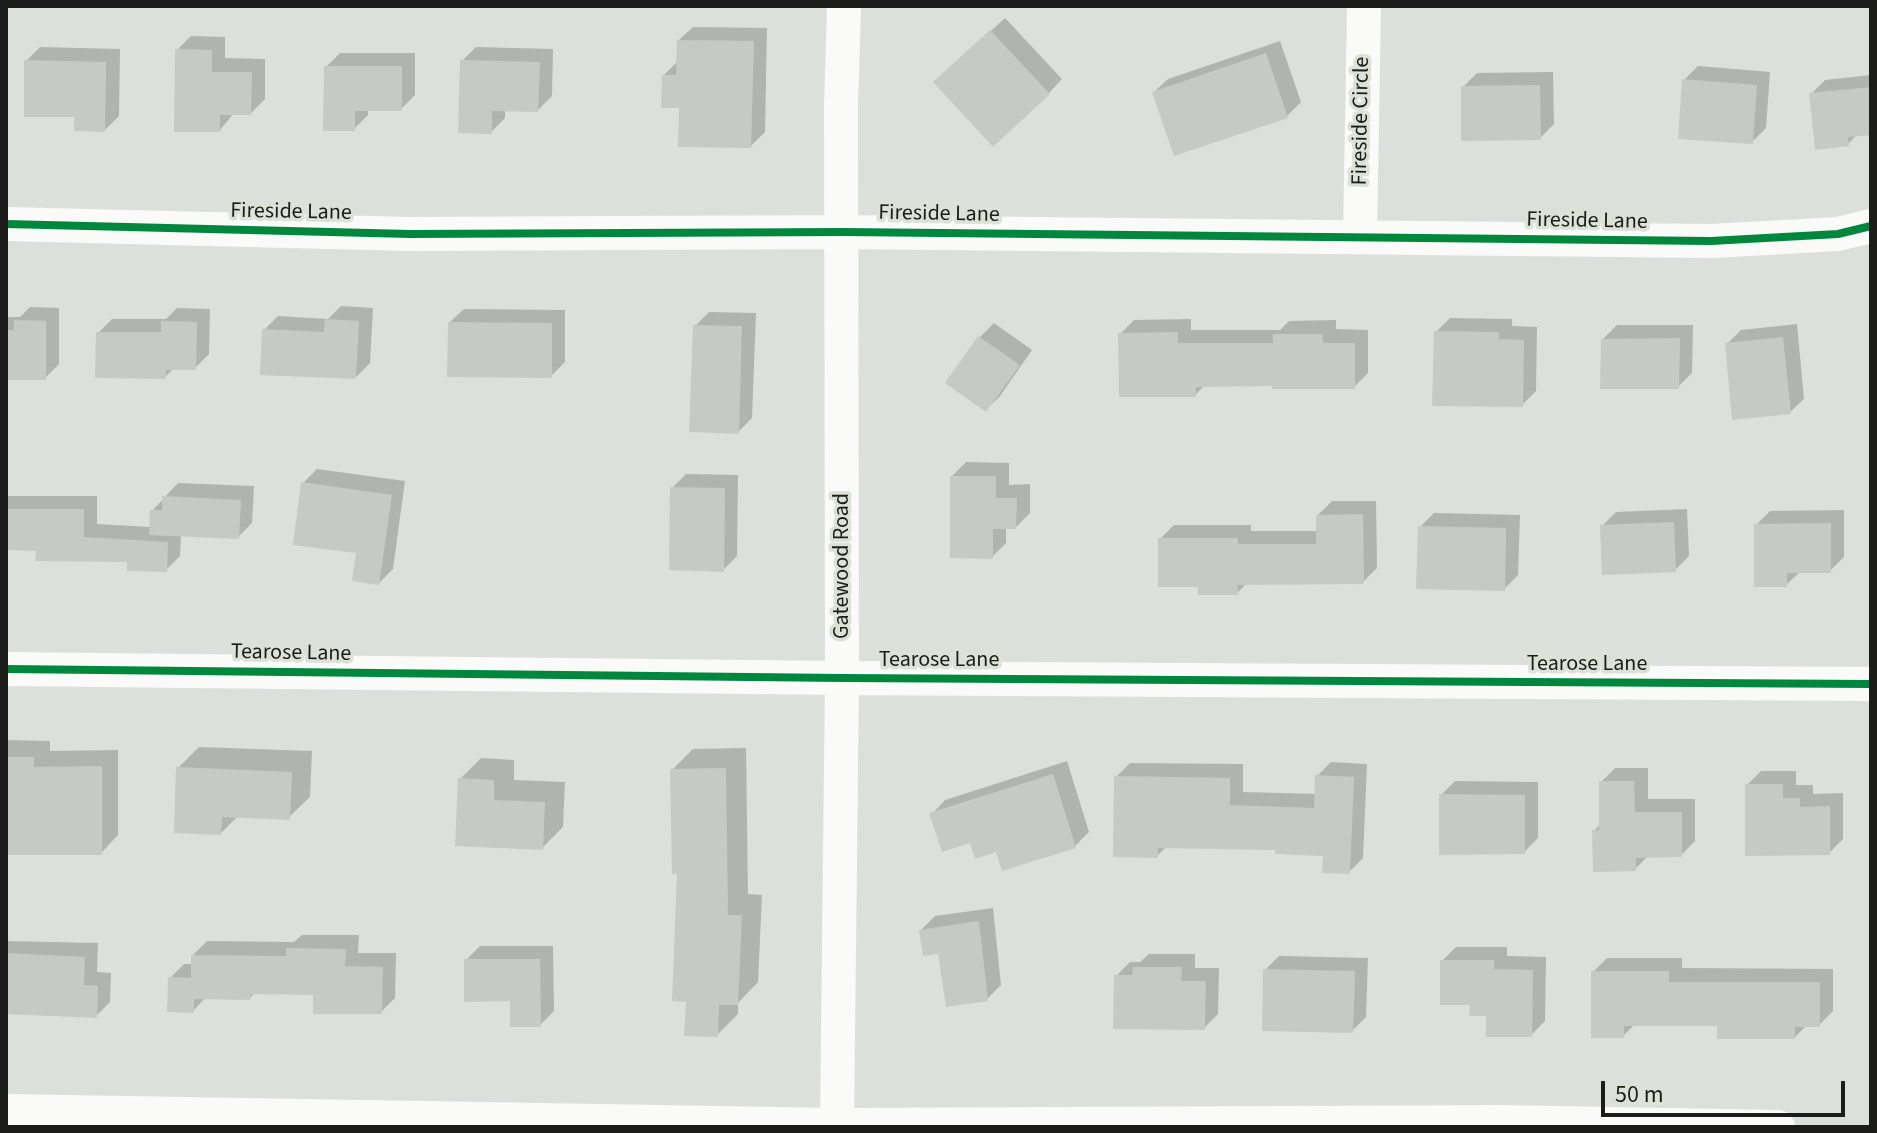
<!DOCTYPE html>
<style>
body{margin:0}
#map{position:relative;width:1877px;height:1133px;overflow:hidden;background:#dde0da;font-family:"Source Sans 3",sans-serif}
canvas{display:block}
.frame{position:absolute;inset:0;border:8px solid #1c1d1a;pointer-events:none}
.scale{position:absolute;left:1601px;top:1081px;width:244px;height:36px;box-sizing:border-box;border:4px solid #1c1d1a;border-top:0;padding-left:10px;font-size:24px;line-height:28px;white-space:nowrap;color:#1c1d1a;-webkit-text-stroke:6px #dde2d8;paint-order:stroke}
</style>
<div id="map">
<canvas width="1877" height="1133"></canvas>
<div class="frame"></div>
<div class="scale">50 m</div>
</div>
<script>
const context = document.querySelector('canvas').getContext('2d');
context.lineJoin = 'round';
function fill(path, color) { context.fillStyle = color; context.fill(path, 'evenodd'); }
function stroke(path, color, width, dash) { context.strokeStyle = color; context.lineWidth = width; context.lineCap = dash ? 'butt' : 'round'; context.setLineDash(dash || []); context.stroke(path); }
function label(font, color, halo, rows, align = 'center') {
  context.font = font + ' "Source Sans 3",sans-serif'; context.lineWidth = 7; context.setLineDash([]); context.textBaseline = 'middle'; context.strokeStyle = halo; context.fillStyle = color; for (const [text, x, y, turn = 0] of rows) {
    context.save(); context.translate(x, y); context.rotate((+turn || 0) * Math.PI / 180); context.textAlign = isNaN(turn) ? turn : align; if (halo) context.strokeText(text, 0, 0); context.fillText(text, 0, 0); context.restore();
  }
}
const shadow = new Path2D(`
 M1005 18 1062 79 1049 93 949 69Z
 M693 27 767 28 765 132 751 146 681 106 664 75 678 61 679 40Z
 M191 36 225 37V58L265 59V99L251 113H234L220 130 177 50Z
 M1280 41 1301 102 1287 116 1154 92 1168 79Z
 M40 47 120 49 119 116 105 130 76 115 26 61Z
 M476 47 553 49 552 96 538 110 505 109V118L491 132 462 61Z
 M340 53H415V95L401 109H368V115L354 129 326 67Z
 M1698 66 1770 72 1766 128 1752 142 1684 80Z
 M1553 72 1554 124 1540 138 1463 87 1477 73Z
 M1871 75V133L1858 134 1848 144 1811 94 1825 80Z
 M341 306 373 308 370 363 356 377 264 330 278 316 328 319Z
 M30 307 59 308V364L45 378H6V317H20Z
 M177 308 210 309 209 354 195 368H174L165 377 98 333 112 319H166Z
 M464 309 565 310V362L551 376 450 322Z
 M709 312 756 313 752 418 738 432 695 326Z
 M1450 318 1512 319V326L1537 327 1536 391 1522 405 1436 332Z
 M1191 319V330H1280L1289 321 1336 320V329L1368 330V373L1354 387 1274 383 1205 385 1195 395 1120 334 1134 320Z
 M994 323 1032 350 1000 396 986 410 948 383 980 337Z
 M1797 324 1804 399 1790 412 1727 344 1741 330Z
 M1617 325H1693L1692 373 1678 387 1603 339Z
 M966 462 1009 463V485L1030 484V513L1016 527H1006V543L992 557 952 476Z
 M317 469 405 481 393 569 379 583 358 552 303 483Z
 M686 474 738 475 737 556 723 570 672 488Z
 M178 483 254 486 252 523 238 537 181 535 180 556 166 570 130 560 38 549 6 548 7 496H97V524L151 527 152 511Z
 M1332 501H1376L1377 568 1363 582 1247 583 1237 593 1200 585 1160 539 1174 525H1251V531H1318V515Z
 M1687 509 1689 556 1675 570 1602 526 1616 512Z
 M1844 510V557L1830 571H1801L1786 585 1756 525 1770 511Z
 M1434 513 1520 515 1518 575 1504 589 1420 527Z
 M6 740 50 741V751L118 750V835L101 853H6Z
 M199 747 312 751 310 797 289 817 238 816 221 833 178 768Z
 M746 748 748 894 762 895 758 982 738 1003V1014L717 1035 688 1000 672 770 693 749Z
 M481 758 514 760V780L565 782 563 827 542 848 460 779Z
 M1067 761 1089 832 1075 846 997 850 932 814 945 800Z
 M1331 762 1367 764 1363 858 1349 872 1325 854 1277 848 1167 846 1157 856 1116 777 1130 763 1243 764V792L1317 794V776Z
 M1615 768H1648V799H1695V841L1681 855 1648 856 1635 869 1594 831 1601 823V782Z
 M1761 771H1796V785H1813V794L1843 793V839L1829 853 1747 785Z
 M1455 781 1538 782V838L1524 852 1441 795Z
 M993 908 1001 985 987 999 921 930 935 916Z
 M302 935H359L358 953H396L395 998 381 1012 315 993 255 992 250 998 206 997 193 1011 170 978 184 964H193V955L207 941 294 942Z
 M6 941 98 943 97 972 111 973 110 1002 96 1016 6 1012Z
 M480 946H553L554 1011 540 1025 466 960Z
 M1456 947H1507V956L1546 957 1545 1021 1531 1035 1488 1014 1472 1003 1442 961Z
 M1149 954H1195V968H1219L1218 1014 1204 1028 1116 976 1130 962H1140Z
 M1279 956 1368 958 1366 1017 1352 1031 1265 970Z
 M1607 958H1682V968L1833 969V1011L1819 1025H1807L1795 1037 1719 1024H1635L1623 1036 1593 972Z`);
const building = new Path2D(`
 M990 30 1050 94 993 147 933 82Z
 M677 40 754 41 751 148 678 147 679 108H661L662 75H676Z
 M175 49 212 50V72H252L251 115H220V132H174Z
 M1266 53 1288 118 1174 156 1152 92Z
 M24 60 106 62 105 132 74 131V117H24Z
 M460 60 540 62 538 112 492 111V134L458 133Z
 M324 66H402V111H355V131H323Z
 M1682 79 1757 85 1753 144 1678 139Z
 M1540 85 1541 140 1461 141V86Z
 M1871 87V135L1848 137 1849 146 1815 150 1809 93Z
 M325 319 359 321 356 379 260 375 262 329 324 332Z
 M14 320 46 321V380H6V330H14Z
 M161 321 197 322 196 370H166V379L95 378 96 332H161Z
 M448 322 552 323V378L447 377Z
 M693 325 742 326 739 434 689 432Z
 M1434 331 1499 332V339L1524 340 1523 407 1432 406Z
 M1178 332V343H1273V334H1322L1323 343H1355V389H1272V386L1196 387V397H1119L1118 333Z
 M978 336 1020 365 986 412 945 383Z
 M1783 337 1791 414 1732 420 1725 343Z
 M1680 338 1679 389H1600L1601 339Z
 M950 476H996V498H1017L1016 529H993V559L950 558Z
 M301 482 392 495 379 585 352 581 356 553 293 545Z
 M670 487 725 488 724 572 669 570Z
 M162 496 241 500 239 539 149 535 150 510H162Z
 M6 509H84V537L168 542 167 572 127 571V562L35 561 36 551 6 550Z
 M1363 514 1364 584 1238 585V595H1198V587H1158V538H1238V544H1316V515Z
 M1674 522 1676 572 1602 575 1600 525Z
 M1831 523V573H1787V587H1754V524Z
 M1418 526 1506 528 1505 591 1416 589Z
 M6 757H34V767L102 766V855H6Z
 M176 767 292 772 290 820 222 817 221 835 174 833Z
 M726 768 728 915H742L738 1005H719L718 1037 684 1036 686 1002 672 1001 677 874H672L670 769Z
 M1053 774 1076 848 1002 871 996 852 975 859 970 843 942 852 929 813Z
 M1315 775 1354 777 1350 874 1322 873 1323 856 1275 854V850L1158 848V858L1113 857 1114 776 1230 778V805L1314 808Z
 M458 778 494 780V800L545 802 543 850 455 846Z
 M1599 781H1634L1635 812H1682V857L1636 858V871L1593 872 1592 830H1599Z
 M1745 784H1783V798H1800V807L1830 806V855L1745 856Z
 M1439 794 1525 795V854L1439 855Z
 M979 921 988 1001 946 1007 938 954 923 956 919 930Z
 M286 948 346 949 345 966 383 967 382 1014H313V995L251 994 250 1000 194 999V1013L167 1012 168 977 191 978V955L286 956Z
 M6 953 85 957 84 985 98 986 97 1018 6 1014Z
 M464 959H540L541 1027H510V1001L464 1002Z
 M1440 960H1494V969L1533 970 1532 1037H1486V1016H1469L1470 1005H1440Z
 M1133 967H1182L1181 981H1206L1205 1030 1113 1029 1114 975H1132Z
 M1263 969 1355 971 1353 1033 1262 1031Z
 M1591 971H1669V982H1820V1027H1795V1039H1717V1026H1624V1038H1591Z`);
const street = new Path2D(`
 M6 224 410 234 843 232 1711 241 1838 234 1871 226
 M1360 237 1364 6
 M6 669 842 678 1871 684
 M6 1111 837 1125 1502 1122 1778 1127
 M837 1127 842 678 841 108 844 6`);
const cycleway = new Path2D(`
 M6 224 410 234 843 232 1711 241 1838 234 1871 226
 M6 669 842 678 1871 684`);
const streetNames = [
 ["Fireside Circle",1362,121,-89],
 ["Fireside Lane",291,213,1],
 ["Fireside Lane",939,215,1],
 ["Fireside Lane",1587,222,1],
 ["Gatewood Road",843,566,-90],
 ["Tearose Lane",291,654,1],
 ["Tearose Lane",939,661],
 ["Tearose Lane",1587,665]
];
fill(shadow, '#0003');
fill(building, '#c7c9c4');
stroke(street, '#fafaf9', 34);
stroke(cycleway, '#00873e', 8);
label('22px', '#1c1d1a', '#dde2d8', streetNames);
</script>
